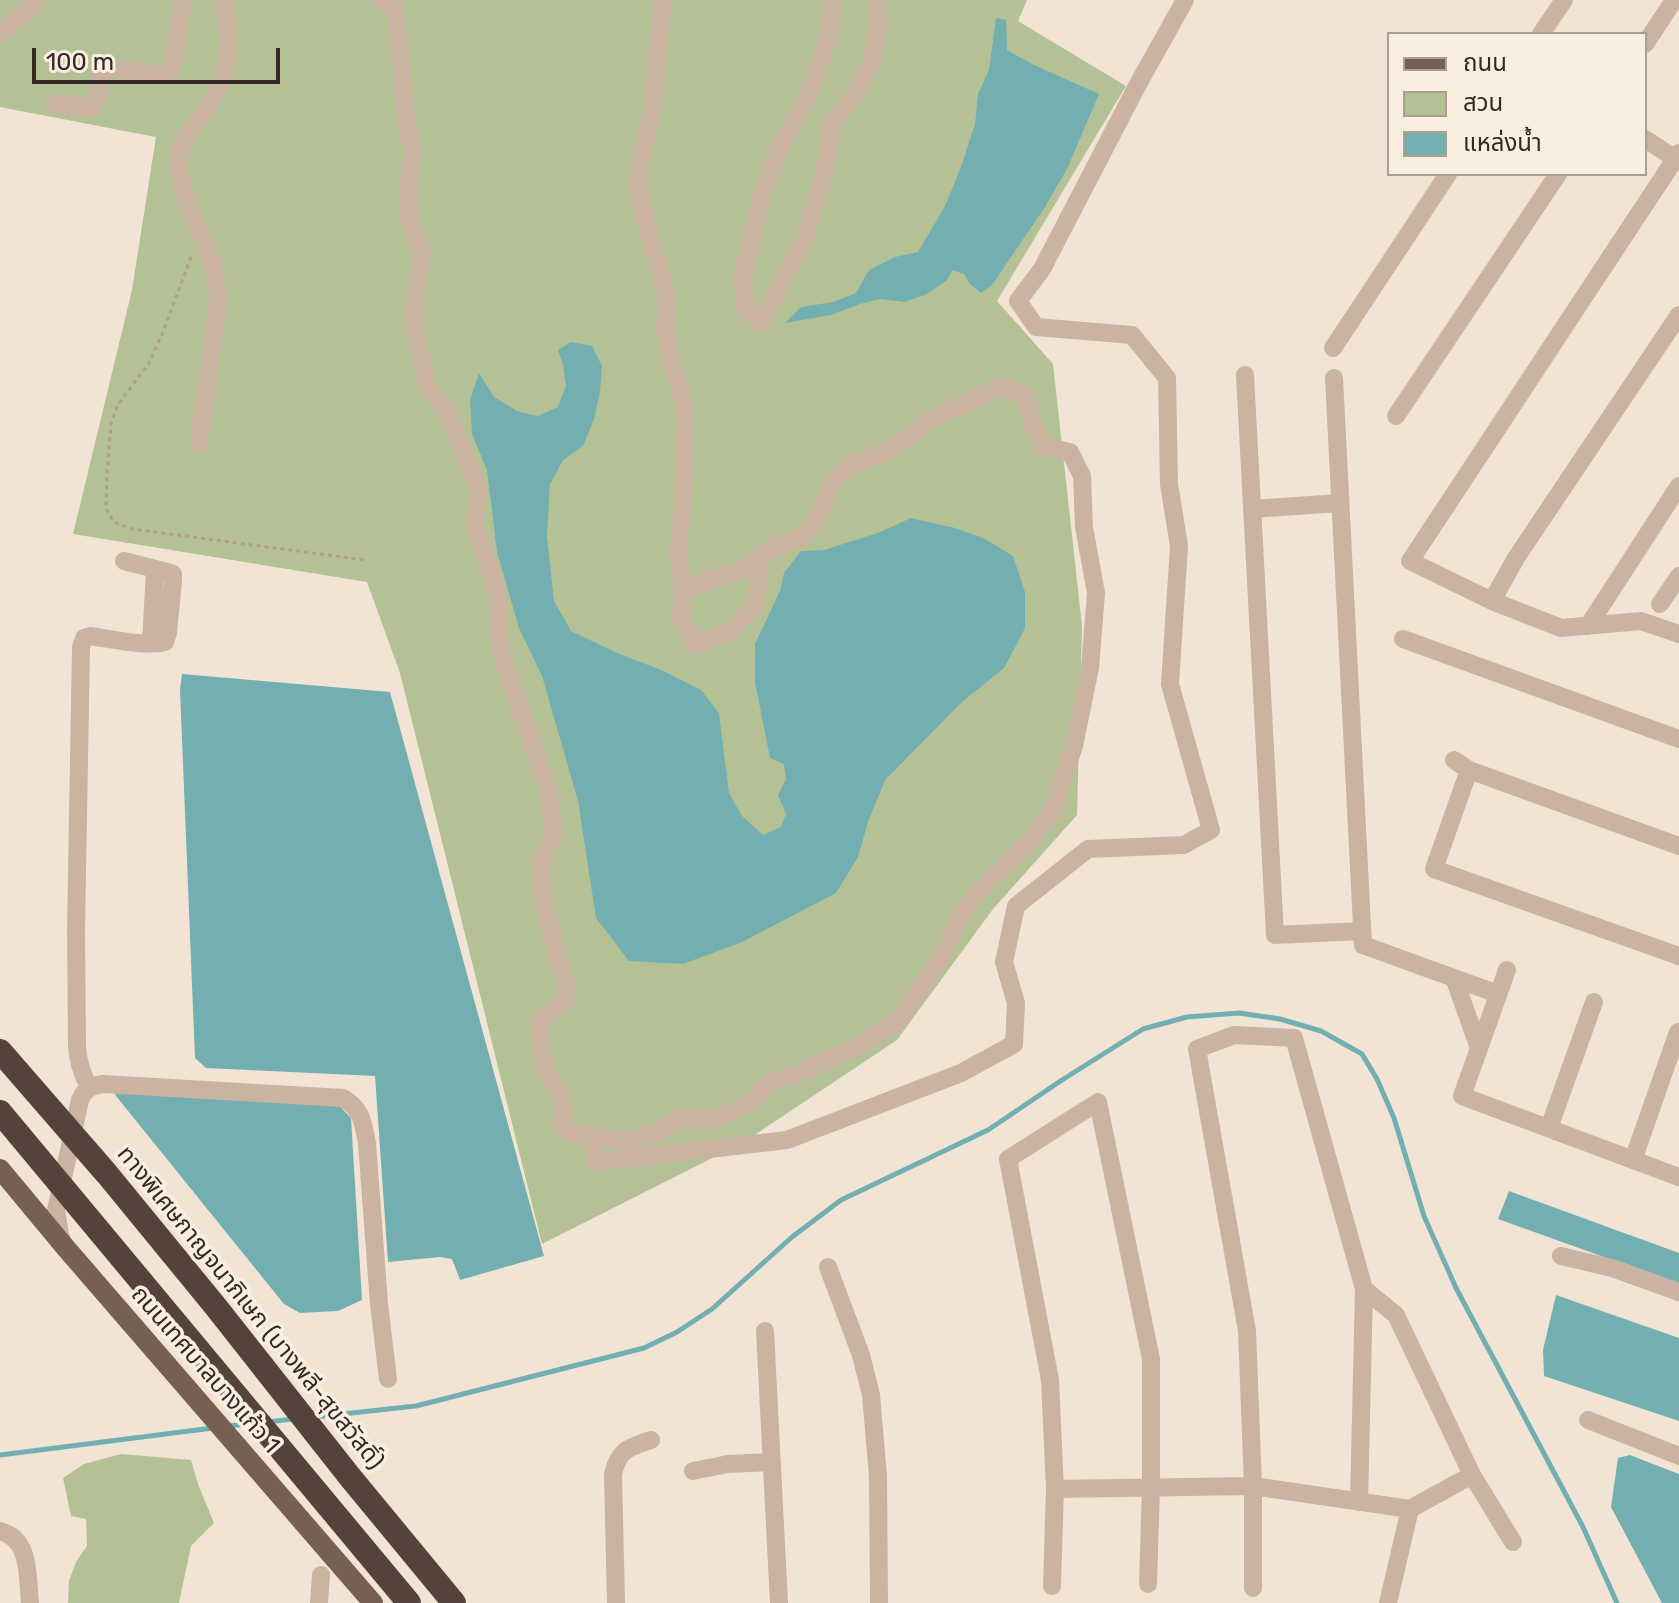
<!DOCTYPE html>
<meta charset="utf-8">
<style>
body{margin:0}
#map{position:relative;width:1679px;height:1603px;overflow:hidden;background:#f2e4d5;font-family:Rubik,"Noto Sans Thai",sans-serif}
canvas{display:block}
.legend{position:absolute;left:1387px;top:32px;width:260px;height:144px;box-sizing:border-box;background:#faeee1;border:2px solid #ab9f95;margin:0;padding:10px 14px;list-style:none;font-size:24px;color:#342924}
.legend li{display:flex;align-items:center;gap:16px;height:40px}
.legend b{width:40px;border:2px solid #ab9f95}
.scale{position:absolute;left:32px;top:48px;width:248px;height:36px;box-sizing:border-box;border:4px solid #342924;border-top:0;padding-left:10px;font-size:24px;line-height:28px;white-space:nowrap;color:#342924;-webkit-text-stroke:6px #faeee1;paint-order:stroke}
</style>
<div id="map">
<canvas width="1679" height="1603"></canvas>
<ul class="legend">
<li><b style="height:10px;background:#775f54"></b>ถนน</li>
<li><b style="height:22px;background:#b3c195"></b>สวน</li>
<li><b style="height:22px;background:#73afb0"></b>แหล่งน้ำ</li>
</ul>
<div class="scale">100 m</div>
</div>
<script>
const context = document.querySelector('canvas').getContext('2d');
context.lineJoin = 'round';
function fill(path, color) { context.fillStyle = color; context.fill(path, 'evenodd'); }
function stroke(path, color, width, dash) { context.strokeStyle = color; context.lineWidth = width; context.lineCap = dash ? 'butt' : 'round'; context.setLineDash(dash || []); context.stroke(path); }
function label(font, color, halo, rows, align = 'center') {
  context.font = font + ' Rubik,"Noto Sans Thai",sans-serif'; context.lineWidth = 7; context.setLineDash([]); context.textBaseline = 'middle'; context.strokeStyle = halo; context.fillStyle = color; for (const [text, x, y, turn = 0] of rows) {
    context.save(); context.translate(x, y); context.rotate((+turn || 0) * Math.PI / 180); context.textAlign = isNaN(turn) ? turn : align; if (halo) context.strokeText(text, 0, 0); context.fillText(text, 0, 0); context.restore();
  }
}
const green = new Path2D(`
 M0 0H1027L1018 21 1126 86 997 301 1053 364 1082 626 1077 815 993 909 897 1040 744 1142 542 1244 400 673 367 582 73 534 132 290 156 137 0 107Z
 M121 1454 191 1460 198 1484 214 1523 191 1546 179 1603H68L69 1581 76 1562 87 1546 86 1519 71 1516 63 1478 84 1464Z`);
const water = new Path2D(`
 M996 18 1006 20 1007 50 1032 64 1099 94 1067 169 1045 207 992 285 981 293 970 284 964 274 953 270 946 281 925 295 904 302 881 299 860 304 831 315 785 323 801 307 833 302 856 293 869 270 895 257 918 252 945 206 961 167 975 124 978 94 989 70Z
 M571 342 592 346 602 366 600 392 594 419 583 446 563 460 550 484 547 536 554 601 571 631 617 653 661 670 701 690 719 713 729 793 742 816 763 835 781 827 786 814 778 795 786 779 784 764 770 758 755 682V644L780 591 784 573 801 551 824 550 878 533 911 518 955 528 985 539 1013 556 1025 592V628L1004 668 962 702 885 780 868 822 858 857 836 893 742 942 683 964 629 961 596 918 578 801 542 676 519 628 497 552 487 470 472 434 470 400 479 373 494 397 517 411 538 416 558 407 566 386 563 365 558 350Z
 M182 674 390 692 544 1256 460 1280 452 1259 440 1257 388 1262 375 1076 206 1068 195 1058 180 690Z
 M113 1090 337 1103 351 1118 362 1300 338 1311 300 1313 284 1304 116 1096Z
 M1509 1191 1679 1253V1284L1498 1219Z
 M1556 1295 1679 1338V1421L1544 1376 1543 1350Z
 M1630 1455 1679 1474V1603H1662L1611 1507 1618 1458Z`);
const stream = new Path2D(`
 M315 1417 416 1406 644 1348 677 1332 712 1309 792 1237 841 1200 988 1130 1062 1080 1143 1029 1187 1017 1239 1013 1280 1019 1321 1031 1362 1054 1377 1079 1394 1118 1424 1216 1456 1288 1583 1527 1617 1603
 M267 1422 293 1419
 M227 1426 249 1424
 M0 1455 213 1428`);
const path = new Path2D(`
 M191 257 163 332 149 363 117 406 111 425 107 474 106 509 114 522 132 529 365 560`);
const minor = new Path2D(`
 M380 0 394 6 400 47 406 118 413 149 408 190 410 224 422 253 413 314 417 339 427 386 446 410 479 490 474 525 491 572 499 600 500 650 548 788 554 834 541 862 542 896 567 988 564 1004 540 1019C538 1039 541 1058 549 1076 553 1086 562 1094 564 1105 564 1111 562 1119 561 1124L571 1133 626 1141 656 1133 680 1118H718L747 1104 773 1081 796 1074 858 1046 897 1022 944 953 957 921 976 894 1031 840 1051 814 1074 746 1090 668 1096 593 1084 527 1082 476 1070 452 1042 446 1031 420 1026 397 1002 386 930 420 895 447 850 467 832 482 818 517 803 537 775 547 742 570 711 579 683 592 678 549 683 502 684 403 671 361 665 326 668 299 645 220 638 181 642 151 652 115 663 0
 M832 0 831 31 808 96 778 151 762 193 742 281 745 308 761 323 805 238 825 172 832 123 856 93 873 59 879 19 876 0
 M0 33 29 11 34 0
 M1541 34 1564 0
 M1645 44 1674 0
 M55 103 87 108 94 106 97 101 102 70 105 67 159 75 169 74 172 67 183 0
 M1645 139 1679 161
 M1679 315 1516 558 1492 601 1561 628 1641 621 1679 634
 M1333 348 1448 174
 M1245 375 1275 935 1362 931
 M1334 378 1363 945 1498 994
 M1396 416 1558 174
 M199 444 218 302C218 262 196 228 184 190 182 181 178 171 178 160 179 142 194 126 204 112 232 70 232 48 224 0
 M1252 509 1340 503
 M683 592 681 616 695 645 730 631 755 606 761 557
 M1492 601 1410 561 1679 153
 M1660 604 1679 576
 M1588 626 1679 486
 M1403 639 1679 739
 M151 643 155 569
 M1454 760 1469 770 1679 846
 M1469 770 1434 869 1679 956
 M1507 970 1462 1096 1679 1177
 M1454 978 1479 1048
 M89 1087C82 1074 78 1062 77 1047L76 930 81 647 84 638 90 636C112 639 144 647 165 642L168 633 173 580V574L171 573 124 561
 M1549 1128 1594 1002
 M589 1136 597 1162 787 1140 961 1073 1014 1044 1016 1003 1004 962 1016 906 1088 849 1184 845 1211 830 1170 684 1179 546 1169 484 1167 378 1132 335 1036 327 1018 301 1042 269 1137 86 1185 0
 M1633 1160 1678 1032
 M64 1245 60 1235 56 1210 80 1100C85 1088 91 1086 103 1084L343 1098C362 1109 363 1122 367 1143L379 1304 388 1379
 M1561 1256 1612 1268 1679 1292
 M828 1267 861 1355 871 1395 878 1476 879 1603
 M1364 1289 1396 1315 1472 1475 1513 1542
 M765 1331 779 1603
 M1588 1420 1679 1456
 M693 1471 728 1464 772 1462
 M1055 1489 1253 1486 1410 1509
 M0 1531C31 1539 27 1576 30 1603
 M1052 1586 1055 1489 1050 1380 1008 1159 1098 1102 1151 1359V1487L1148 1584
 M1253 1588V1486L1247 1331 1197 1049 1234 1035 1294 1038 1364 1289 1359 1502
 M319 1603 321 1575
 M616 1603 613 1474C619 1449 628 1448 651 1440
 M1388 1603 1410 1509 1472 1475`);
const major = new Path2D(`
 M0 1169 65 1247 373 1603`);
const highwayBridge = new Path2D(`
 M0 1051 107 1174 216 1307 350 1477 454 1603
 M0 1112 409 1603`);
const streetNames = [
 ["ทางพิเศษกาญจนาภิเษก (บางพลี-สุขสวัสดิ์)",250,1308,51],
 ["ถนนเทศบาลบางแก้ว 1",205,1370,49]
];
fill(green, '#b3c195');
fill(water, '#73afb0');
stroke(stream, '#73afb0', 5);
stroke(path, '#b69d8b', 3, [4, 4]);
stroke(minor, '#cab3a1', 18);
stroke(major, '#775f54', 20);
stroke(highwayBridge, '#55423b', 24);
label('24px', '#342924', '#faeee1', streetNames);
</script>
